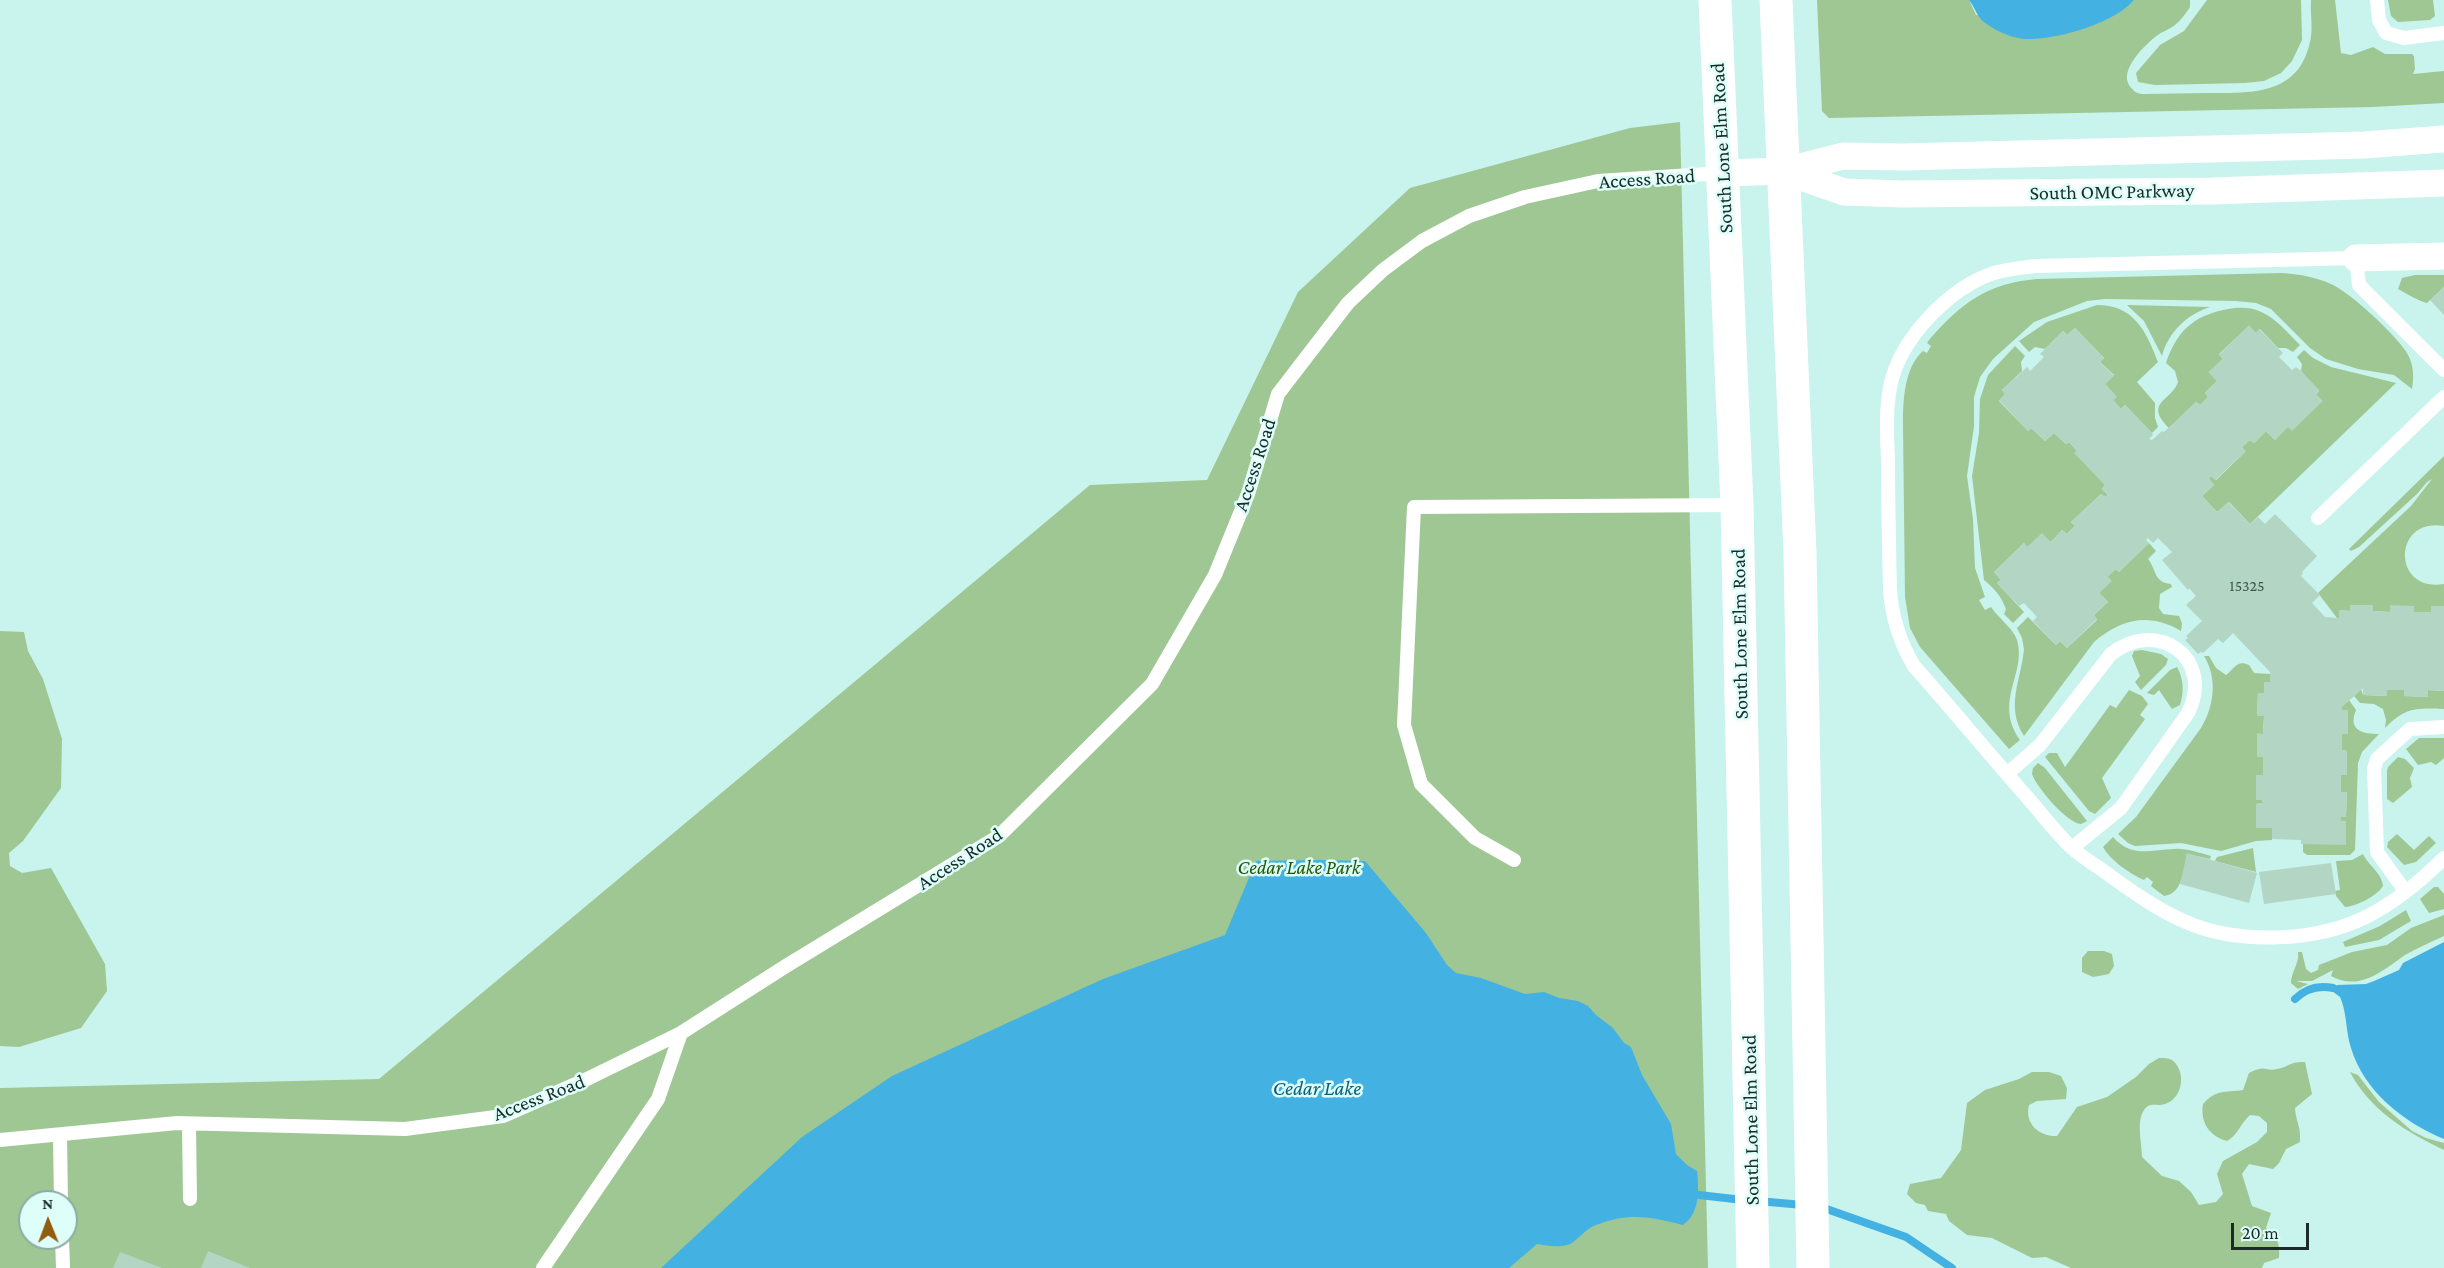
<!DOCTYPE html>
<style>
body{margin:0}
#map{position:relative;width:2444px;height:1268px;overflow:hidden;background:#c9f3ed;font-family:"Crimson Pro",serif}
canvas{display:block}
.north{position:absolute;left:18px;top:1190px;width:60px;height:60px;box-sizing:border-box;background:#ddfef9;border:2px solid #8faaa6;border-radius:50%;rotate:359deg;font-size:16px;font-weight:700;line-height:24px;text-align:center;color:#1b2b29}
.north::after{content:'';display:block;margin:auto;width:21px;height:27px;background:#915c0f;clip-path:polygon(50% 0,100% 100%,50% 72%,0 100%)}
.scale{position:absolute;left:2231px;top:1223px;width:78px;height:27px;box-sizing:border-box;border:3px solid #1b2b29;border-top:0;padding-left:8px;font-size:18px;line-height:21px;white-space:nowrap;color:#1b2b29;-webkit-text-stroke:4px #ddfef9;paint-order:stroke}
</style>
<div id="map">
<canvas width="2444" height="1268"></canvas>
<div class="north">N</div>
<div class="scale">20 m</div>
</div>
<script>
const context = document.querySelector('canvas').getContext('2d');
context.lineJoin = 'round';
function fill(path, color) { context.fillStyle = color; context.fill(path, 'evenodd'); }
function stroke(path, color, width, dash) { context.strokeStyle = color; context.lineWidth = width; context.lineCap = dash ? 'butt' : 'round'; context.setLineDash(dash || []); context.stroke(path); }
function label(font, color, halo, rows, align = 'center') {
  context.font = font + ' "Crimson Pro",serif'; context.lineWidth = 5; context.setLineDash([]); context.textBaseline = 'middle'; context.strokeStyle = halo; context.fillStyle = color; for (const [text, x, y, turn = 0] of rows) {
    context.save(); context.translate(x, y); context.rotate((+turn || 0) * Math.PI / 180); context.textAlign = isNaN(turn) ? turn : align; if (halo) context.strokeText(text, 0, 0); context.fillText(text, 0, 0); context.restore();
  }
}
const green = new Path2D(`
 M1817 0H1969L1976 15 2099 23 2134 0H2190V7C2186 13 2181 20 2175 25 2169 30 2160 32 2154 38 2143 47 2120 70 2129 85 2134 92 2137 94 2145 94 2167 94 2188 93 2210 93 2251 93 2296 95 2309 46 2314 30 2310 16 2311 0H2335L2341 53 2351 55 2373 47 2385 54H2412L2414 56 2415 69 2413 74 2444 71V103L2373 107 1829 118 1822 111Z
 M2207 0H2301L2302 40 2292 61 2281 73 2264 81 2245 83 2155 85 2138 82 2136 73 2160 45 2184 31Z
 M2388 0H2433L2435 16 2430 20 2398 22 2391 16Z
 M1680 122 1708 1268H0V1088L379 1079 1090 485 1207 480 1298 292 1410 188 1630 128ZM30 1202H66V1238H30Z
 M2281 273C2299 274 2315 277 2331 284 2351 293 2396 335 2407 353 2414 365 2414 377 2412 389L2394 375 2358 369 2326 359 2310 348 2271 309 2256 303 2236 301 2105 299 2087 301 2034 322 1993 359 1980 377 1974 397V426L1967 476 1973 519 1975 568 1985 597 1979 600 1985 610 1991 607C1998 618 2013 628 2017 640 2027 674 1993 701 2020 740L2009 749 1920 647 1910 628 1905 597 1903 424C1903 401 1904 368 1923 351L1927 353 1931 346 1927 343 1929 340C1961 303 1988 283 2037 279Z
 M2415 275H2444V287L2427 303C2421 302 2405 293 2398 289L2402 278Z
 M2097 305C2134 305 2146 331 2158 362L2137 382 2155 403V418L2158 427 2152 433 2125 405 2121 409 2113 400 2116 396 2105 384 2114 375 2100 362 2104 358 2075 328 2067 335 2063 331 2045 349 2035 347 2029 352 2019 341 2047 322Z
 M2127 305 2210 307C2187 314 2168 333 2162 356L2144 321Z
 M2235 308C2266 305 2280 325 2300 345L2293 352 2286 348H2278L2260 329 2256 333 2249 326 2219 354 2223 359 2209 372 2217 381 2205 393 2208 397 2200 405 2196 402 2169 428C2143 402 2172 401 2178 382L2175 371 2166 363C2178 327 2198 313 2235 308Z
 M2015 346 2025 356 2021 362 2022 371 2002 390 2005 394 1999 401 2028 431 2031 428 2045 441 2054 433 2066 444 2069 442 2077 451 2075 453 2105 485 2102 489 2108 495 2105 497 2101 494 2071 522 2075 526 2067 534 2062 530 2051 542 2027 547 2024 543 1994 572 2001 580 1997 583 2024 612 2013 623 2004 614 2006 609C2001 596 1995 589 1984 580L1972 476 1979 433 1980 399 1988 375Z
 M2304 350 2313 358 2331 367 2396 383 2250 524 2229 502 2217 512 2202 496 2214 485 2209 479 2211 476 2216 480 2245 452 2242 447 2250 440 2254 443 2266 431 2275 440 2319 391 2301 371 2302 364 2297 357Z
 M2444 456V526C2392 517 2392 593 2444 584V606H2431V612H2414V606L2390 612 2373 611V605H2350V611L2339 610V618H2337L2318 593 2411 506 2432 479 2427 482 2417 494 2359 547 2351 551 2349 549Z
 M2149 543 2156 551 2148 559C2157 570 2153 582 2171 584L2172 587 2160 594 2159 608 2163 614 2179 616 2182 623 2181 631C2149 612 2121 619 2094 642L2024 736C2005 706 2021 681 2024 649L2022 638 2017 628 2028 617 2056 645 2060 641 2067 648 2097 620 2094 615 2108 602 2099 593 2111 580 2107 577 2116 569 2119 572Z
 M0 631 24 632 28 651 43 679 62 739 61 788 23 841 9 853 10 866 22 873 51 868 105 964 107 991 81 1028 19 1047 0 1046Z
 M2142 650 2161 654 2168 659 2166 665 2141 690 2135 682 2140 676 2132 656 2134 651Z
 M2204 656H2209L2216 668 2226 675C2234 669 2237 659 2249 665L2254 673 2270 674V682L2264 693H2258L2257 716H2264L2263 734H2257V757H2263V775H2256L2263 803 2256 804V828H2272V840L2256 841 2221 851 2181 843 2135 846 2128 843 2118 834 2136 817 2201 728C2214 706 2218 679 2204 656Z
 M2177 667C2184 680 2184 692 2180 705L2172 709 2159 690 2154 695 2147 693 2170 670Z
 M2361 689 2363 695 2387 696V690H2404V696L2428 697V690L2444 691V709C2416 708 2406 707 2385 728L2386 720 2383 709 2374 704 2360 703 2354 696Z
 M2129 690 2142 696 2148 704 2140 715 2145 719 2102 778 2111 798 2095 814 2089 811 2045 757 2049 753H2057L2065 767 2110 705 2116 708Z
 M2349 700 2356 710C2347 731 2364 734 2379 734L2362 752 2358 763 2355 850 2350 855H2307L2303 852V844H2346V821H2341V817L2346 816 2347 792H2341V775L2347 774V751L2342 750V734L2348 710H2342V706Z
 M2419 738H2444V758L2436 765 2431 762 2418 765 2406 749Z
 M2398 757 2405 759 2414 768 2410 778 2412 787 2393 803 2387 799V771L2388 767Z
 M2038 763 2045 768 2087 821 2081 824C2067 823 2037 788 2032 774L2033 768Z
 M2397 834 2414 850 2429 836 2436 843 2416 862 2404 865 2387 847 2388 842Z
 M2113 837C2131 858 2150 850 2174 849 2186 848 2199 853 2211 856L2210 859 2187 854C2184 868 2183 894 2164 896L2151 886 2153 882 2147 877 2144 880C2130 874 2110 860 2103 847Z
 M2253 848 2256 872 2215 861 2217 857Z
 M2363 854C2368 865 2382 873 2383 886 2377 896 2357 906 2345 907L2336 896 2335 891 2340 890 2336 861 2352 860Z
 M2434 887H2438L2444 894V909L2429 913 2420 899Z
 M2406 910 2411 921 2379 940 2345 947 2343 942 2380 926Z
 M2444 915V936C2431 942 2417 948 2405 955 2383 970 2360 992 2331 976L2333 970 2312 981H2296L2308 984 2298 989 2291 983C2291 972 2300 962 2298 952H2302L2306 969 2311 973 2318 970 2319 965 2352 952 2387 945 2411 928Z
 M2088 951H2104L2112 954 2114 966 2109 974 2093 977 2082 972V958Z
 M2159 1058C2166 1058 2172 1058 2176 1064 2186 1077 2181 1099 2165 1104 2157 1107 2150 1101 2144 1110 2136 1121 2142 1144 2142 1157L2162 1176 2179 1181 2191 1192 2199 1205 2216 1202 2223 1194 2217 1174 2223 1161 2257 1142 2267 1132V1123L2259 1116 2250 1115C2240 1124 2238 1135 2227 1141 2209 1136 2200 1122 2203 1104 2216 1089 2225 1093 2243 1090L2249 1073C2267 1064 2264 1072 2277 1069 2289 1067 2290 1061 2305 1062L2312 1094 2295 1108C2296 1123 2301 1125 2300 1142L2286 1149 2279 1163 2273 1169 2249 1164 2242 1174 2252 1206 2271 1213 2266 1228C2278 1235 2280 1245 2279 1258L2264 1263 2262 1268H2071L2046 1257 2032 1258 1992 1238 1967 1235 1949 1221 1946 1214 1928 1211 1925 1205 1916 1203 1907 1194 1910 1184 1941 1178 1961 1150 1967 1103 1985 1090 2019 1079 2032 1072H2049L2061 1076 2067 1088 2066 1099 2037 1101 2029 1105C2024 1124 2040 1137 2057 1136L2077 1107 2107 1097 2136 1077 2149 1064Z
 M2350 1072 2358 1075 2379 1102 2412 1131 2426 1138 2444 1143V1150C2406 1132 2370 1110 2350 1072Z`);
const water = new Path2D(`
 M1969 0H2134C2115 23 2056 40 2027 39 2015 39 1998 32 1988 25 1977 19 1976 9 1969 0Z
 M1318 860 1365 861 1426 933 1447 965 1456 973 1481 978 1525 994 1544 992 1559 998 1578 1001 1588 1006 1596 1015 1613 1028 1624 1043 1631 1047 1642 1075 1671 1124 1676 1154 1687 1165 1697 1171C1699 1190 1700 1213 1683 1225 1650 1217 1630 1212 1596 1225 1585 1229 1579 1239 1570 1244 1561 1248 1547 1246 1537 1244L1509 1268H661L802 1137 892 1076 1103 979 1225 935 1256 861Z
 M2444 942V1139C2403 1122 2364 1091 2351 1048 2346 1033 2347 1017 2342 1002L2340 997 2332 991 2337 985 2366 984 2374 981 2399 970 2403 963Z`);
const stream = new Path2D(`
 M2295 999C2306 988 2318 985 2333 988
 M1699 1195 1743 1200
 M1758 1201 1803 1205
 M1821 1207 1906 1237 1952 1268`);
const building = new Path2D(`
 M2444 287V315L2430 300Z
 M2249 325 2256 333 2259 329 2283 353 2279 357 2292 370 2296 367 2301 371 2319 390 2316 394 2323 401 2292 431 2288 427 2275 440 2266 431 2254 443 2250 440 2242 447 2246 451 2215 480 2211 476 2209 479 2214 485 2202 496 2217 512 2228 502 2250 524 2258 517 2265 524 2275 514 2317 556 2302 572 2303 573 2301 576 2320 595 2312 603 2325 617 2339 618V610L2350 611V605H2373V611L2390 612V605L2414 606V612H2431V606H2444V691L2428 690V697L2404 696V690H2387V696L2363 695V688L2342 707V710H2348V734H2342V750L2347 751V775H2341V792H2347L2346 817H2341V821H2346V845L2301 844V840L2272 839V828H2256V804L2263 803V800H2256V775H2263V757H2257V733L2263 734 2264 716H2257L2258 693H2264V682H2270V672L2233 633 2223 643 2218 639 2203 653 2201 652 2198 654 2185 640 2188 638 2186 636 2202 621 2186 605 2196 596 2189 588 2188 590 2162 560 2172 552 2158 538 2153 543 2148 538 2146 540 2149 543 2119 572 2116 569 2107 577 2112 581 2099 593 2108 602 2094 615 2097 619 2067 648 2060 641 2056 645 2033 621 2037 617 2024 603 2019 606 1997 583 2001 580 1994 572 2024 543 2027 547 2042 533 2051 542 2062 530 2067 534 2075 526 2071 522 2101 494 2105 497 2108 495 2102 489 2105 485 2074 453 2077 451 2069 442 2066 444 2054 433 2045 441 2031 428 2028 431 1999 400 2005 394 2002 390 2027 367 2030 371 2044 357 2040 354 2063 331 2067 335 2075 328 2104 358 2100 362 2114 376 2105 384 2117 397 2113 400 2121 409 2125 405 2152 433 2153 435 2149 439 2152 440 2162 431 2164 432 2196 402 2200 405 2208 397 2205 393 2217 381 2208 372 2223 359 2219 355Z
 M2187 853 2257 873 2249 903 2180 884Z
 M2331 863 2336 894 2264 904 2259 872Z
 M208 1251 250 1268H201Z
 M120 1252 162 1268H113Z`);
const service = new Path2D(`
 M2377 0 2379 20 2386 33 2404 38 2444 33
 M2444 370 2359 285 2356 258 2035 266C2021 268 2007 269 1994 273 1951 287 1904 335 1892 379 1885 404 1887 435 1888 461 1888 504 1889 547 1890 590 1892 618 1899 641 1914 666 1952 709 1989 754 2027 797 2042 814 2056 833 2072 848 2083 858 2097 866 2109 875 2134 893 2158 910 2186 922 2239 945 2317 942 2368 916 2395 902 2422 880 2444 858
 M2318 518 2444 397
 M2007 774 2040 745 2111 654C2158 617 2215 659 2188 713L2121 808 2072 848
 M1514 860 1475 838 1421 784 1404 725 1414 507 1737 505
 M2405 891 2377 852 2374 769 2377 759 2410 729 2444 727
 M189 1124 190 1199
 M60 1135 61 1202
 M0 1140 177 1123 405 1129 503 1116 585 1080 681 1033 786 966 999 836 1152 684 1215 575 1248 494 1278 394 1348 303 1383 270 1422 241 1469 216 1525 197 1598 181 1723 173
 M62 1238 63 1268
 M543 1268 658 1099 681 1033`);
const minor = new Path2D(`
 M1784 171 1844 192 1902 194 2212 191 2444 183
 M1723 173 1784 171 1843 156 1903 157 2364 145 2444 139
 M2356 258 2444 256`);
const primary = new Path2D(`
 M1715 0 1737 505 1753 1268
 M1776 0 1800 553 1813 1268`);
const numberNames = [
 ["15325",2247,586]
];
const streetNames = [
 ["South Lone Elm Road",1722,148,-93],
 ["Access Road",1647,179,-4],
 ["South OMC Parkway",2112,192,-1],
 ["Access Road",1255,465,-72],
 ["South Lone Elm Road",1740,634,-91],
 ["Access Road",960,859,-33],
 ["Access Road",539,1098,-21],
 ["South Lone Elm Road",1751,1120,-91]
];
const parkNames = [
 ["Cedar Lake Park",1299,868]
];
const waterNames = [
 ["Cedar Lake",1317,1089]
];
fill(green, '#9ec793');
fill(water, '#44b1e3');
stroke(stream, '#44b1e3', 8);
fill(building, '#b3d5c3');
stroke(service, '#fff', 14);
stroke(minor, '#fff', 27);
stroke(primary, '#fff', 33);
label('16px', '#415650', null, numberNames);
label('20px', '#1b2b29', '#ddfef9', streetNames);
label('italic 20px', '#215809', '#ddfef9', parkNames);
label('italic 21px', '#075f81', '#ddfef9', waterNames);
</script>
